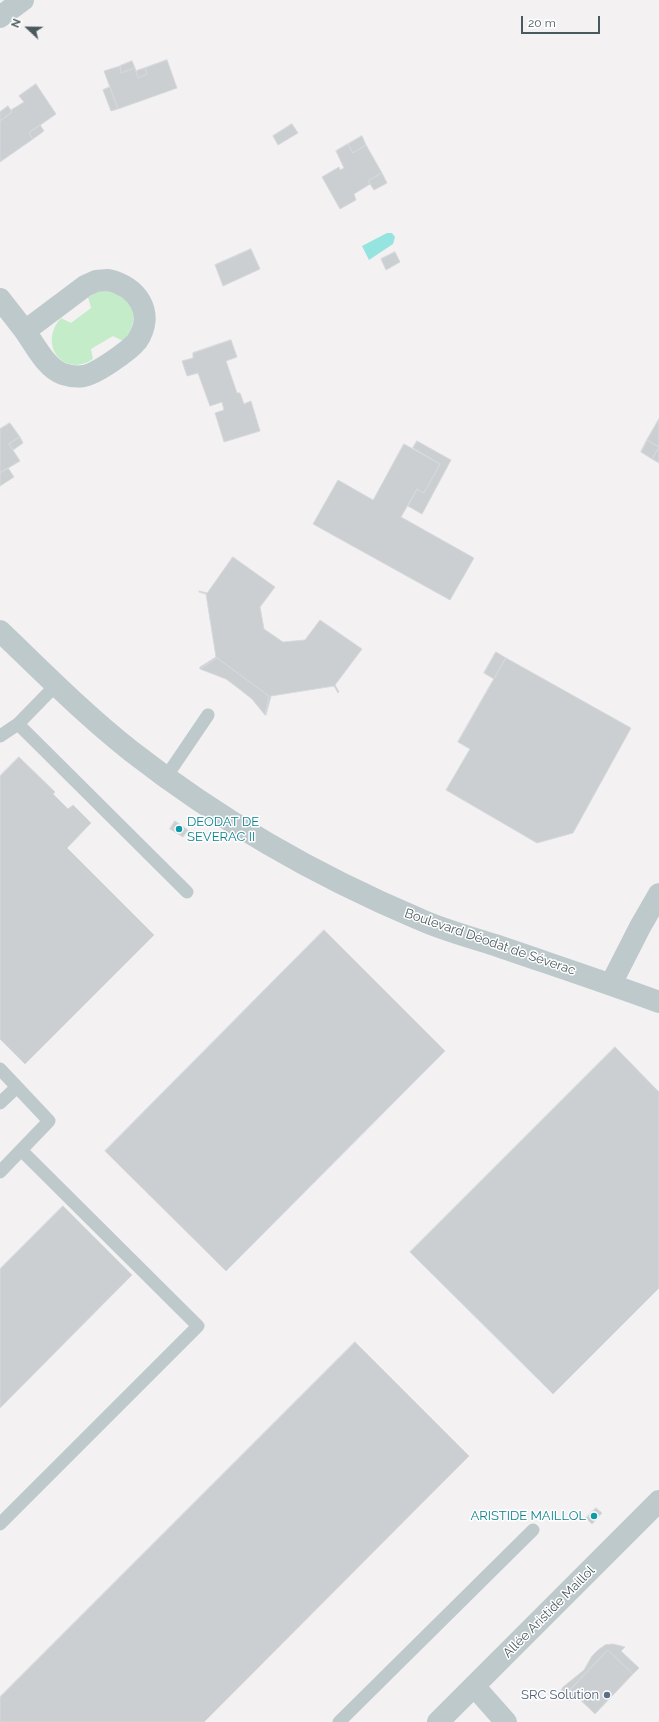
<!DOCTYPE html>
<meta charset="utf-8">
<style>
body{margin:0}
#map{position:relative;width:659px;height:1722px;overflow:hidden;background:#f3f1f2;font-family:Raleway,sans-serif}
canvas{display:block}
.north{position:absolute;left:8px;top:8px;width:40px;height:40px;-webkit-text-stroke:3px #fff;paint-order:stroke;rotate:292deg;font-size:11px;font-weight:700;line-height:16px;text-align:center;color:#4a595d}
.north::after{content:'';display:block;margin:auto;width:14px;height:18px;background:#4a595d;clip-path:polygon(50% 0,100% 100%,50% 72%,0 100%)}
.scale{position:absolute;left:521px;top:16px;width:79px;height:18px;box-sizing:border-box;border:2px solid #4a595d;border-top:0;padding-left:5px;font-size:12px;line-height:14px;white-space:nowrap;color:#4a595d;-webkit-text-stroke:3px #fff;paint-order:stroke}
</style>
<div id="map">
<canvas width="659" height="1722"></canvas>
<div class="north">N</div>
<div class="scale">20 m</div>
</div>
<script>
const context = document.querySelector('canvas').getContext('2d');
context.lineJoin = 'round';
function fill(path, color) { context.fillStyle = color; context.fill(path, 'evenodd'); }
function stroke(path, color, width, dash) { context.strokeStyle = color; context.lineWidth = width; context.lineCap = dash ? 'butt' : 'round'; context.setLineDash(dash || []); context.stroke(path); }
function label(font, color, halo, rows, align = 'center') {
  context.font = font + ' Raleway,sans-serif'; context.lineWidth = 3; context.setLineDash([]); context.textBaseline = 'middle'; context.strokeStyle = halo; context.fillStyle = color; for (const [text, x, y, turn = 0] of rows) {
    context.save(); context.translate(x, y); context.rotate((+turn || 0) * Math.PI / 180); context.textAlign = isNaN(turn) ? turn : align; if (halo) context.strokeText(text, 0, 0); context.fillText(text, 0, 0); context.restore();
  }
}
const green = new Path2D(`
 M107 291C112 293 121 294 125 298 138 311 135 328 123 341L113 336 91 349 93 359C64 379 37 344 61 318L71 323 91 308 88 297 98 292Z`);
const water = new Path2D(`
 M387 233H392L395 237 393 244 369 260 362 246Z`);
const building = new Path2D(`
 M167 60 177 88 118 109 104 71 120 66 121 73 135 68 138 78 147 74 145 68Z
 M132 61 135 68 121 73 120 66Z
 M145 68 147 74 138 78 136 71Z
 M36 84 56 114 29 133 33 139 0 162V121L12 112 11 110 24 102 19 96Z
 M110 87 118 109 111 111 103 90Z
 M8 106 12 112 0 121V112Z
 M292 124 298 133 278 145 273 136Z
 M40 125 44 131 33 139 29 133Z
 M362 136 366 145 353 153 348 144Z
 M348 144 353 153 366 145 382 173 368 181 370 184 354 194 356 200 340 209 322 177 339 167 340 170 344 168 336 151Z
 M382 173 387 183 374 190 368 181Z
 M251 249 260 269 223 286 215 265Z
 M395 252 400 262 386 270 381 259Z
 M231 340 237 357 226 361 237 393H240L244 404 251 401 260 431 224 442 215 413 224 410 222 402 210 406 198 373 187 376 182 361 193 358V353Z
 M659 419V463L652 459 659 447 647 440Z
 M10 423 20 437 9 444 20 461 0 473V429Z
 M20 437 23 443 13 450 9 444Z
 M647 440 659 447 652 459 641 452Z
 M417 441 451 460 422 514 408 506 417 489 424 493 440 464 413 448Z
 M404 444 440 464 424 493 417 489 401 517 474 558 450 600 313 524 338 480 373 500Z
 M8 468 14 477 0 486V473Z
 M233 557 275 587 260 607 264 629 283 642 305 640 320 620 362 649 335 685 339 692 338 693 334 686 271 696 266 715H265L269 696 217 658 200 669V667L216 657 206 594 199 592V591L207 593Z
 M496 652 506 658 494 679 484 673Z
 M217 658 269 696 265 715 252 699 238 688 226 679 200 669Z
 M506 658 631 728 573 833 537 843 446 790 470 749 458 742Z
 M19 757 55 792 53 794 68 809 73 805 91 823 67 848 154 935 25 1064 0 1039V776Z
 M175 821 188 830 183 837 170 829Z
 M324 930 445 1051 226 1271 105 1151Z
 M615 1047 659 1092V1288L553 1394 410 1252Z
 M63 1206 132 1275 0 1408V1269Z
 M355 1342 469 1456 204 1722H0V1697Z
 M596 1508 602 1513 592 1524 586 1518Z
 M613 1644 625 1647 621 1651 639 1668 633 1674 608 1650 570 1690 576 1695 569 1701 560 1692 563 1687 584 1670 592 1656 598 1650 605 1645Z
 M608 1650 633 1674 595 1714 570 1690Z`);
const service = new Path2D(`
 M18 724 187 892
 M0 736 18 724 56 685
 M166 777 208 715
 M0 1069 17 1087 0 1103
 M0 1172 49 1121 17 1087
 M0 1524 198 1326 21 1150
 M339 1722 533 1530`);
const minor = new Path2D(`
 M0 17 23 0
 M108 280C137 286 156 313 137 341 129 351 96 374 84 376 77 377 69 376 63 374 46 368 35 345 25 331L85 286 96 281Z
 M0 299 25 331
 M0 631C43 672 84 714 131 751 218 819 317 876 419 919 443 930 470 937 495 945 550 964 605 982 659 1002
 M611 984 640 927 659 894
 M474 1686 506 1722
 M438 1722 659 1501`);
const markers = [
 [179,829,4,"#0f9aa8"],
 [594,1516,4,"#0f9aa8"],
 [607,1695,4,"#5c6f8a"]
];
const cultureNames = [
 ["DEODAT DE",187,822],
 ["SEVERAC II",187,837],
 ["ARISTIDE MAILLOL",586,1516,"right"]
];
const streetNames = [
 ["Boulevard Déodat de Séverac",490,942,19],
 ["Allée Aristide Maillol",549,1612,-45]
];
const serviceNames = [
 ["SRC Solution",599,1695]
];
fill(green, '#c4ecc9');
fill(water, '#96e4df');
fill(building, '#cbcfd2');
stroke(building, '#d6d9dc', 1);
stroke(service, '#bec9cc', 13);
stroke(minor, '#bec9cc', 22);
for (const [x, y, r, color] of markers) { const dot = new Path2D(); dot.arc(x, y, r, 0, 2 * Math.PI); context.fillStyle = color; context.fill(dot); stroke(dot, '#fff', 1.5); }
label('13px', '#0d838f', '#fff', cultureNames, 'left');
label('13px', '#4a595d', '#fff', streetNames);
label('13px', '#4e5e75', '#fff', serviceNames, 'right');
</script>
